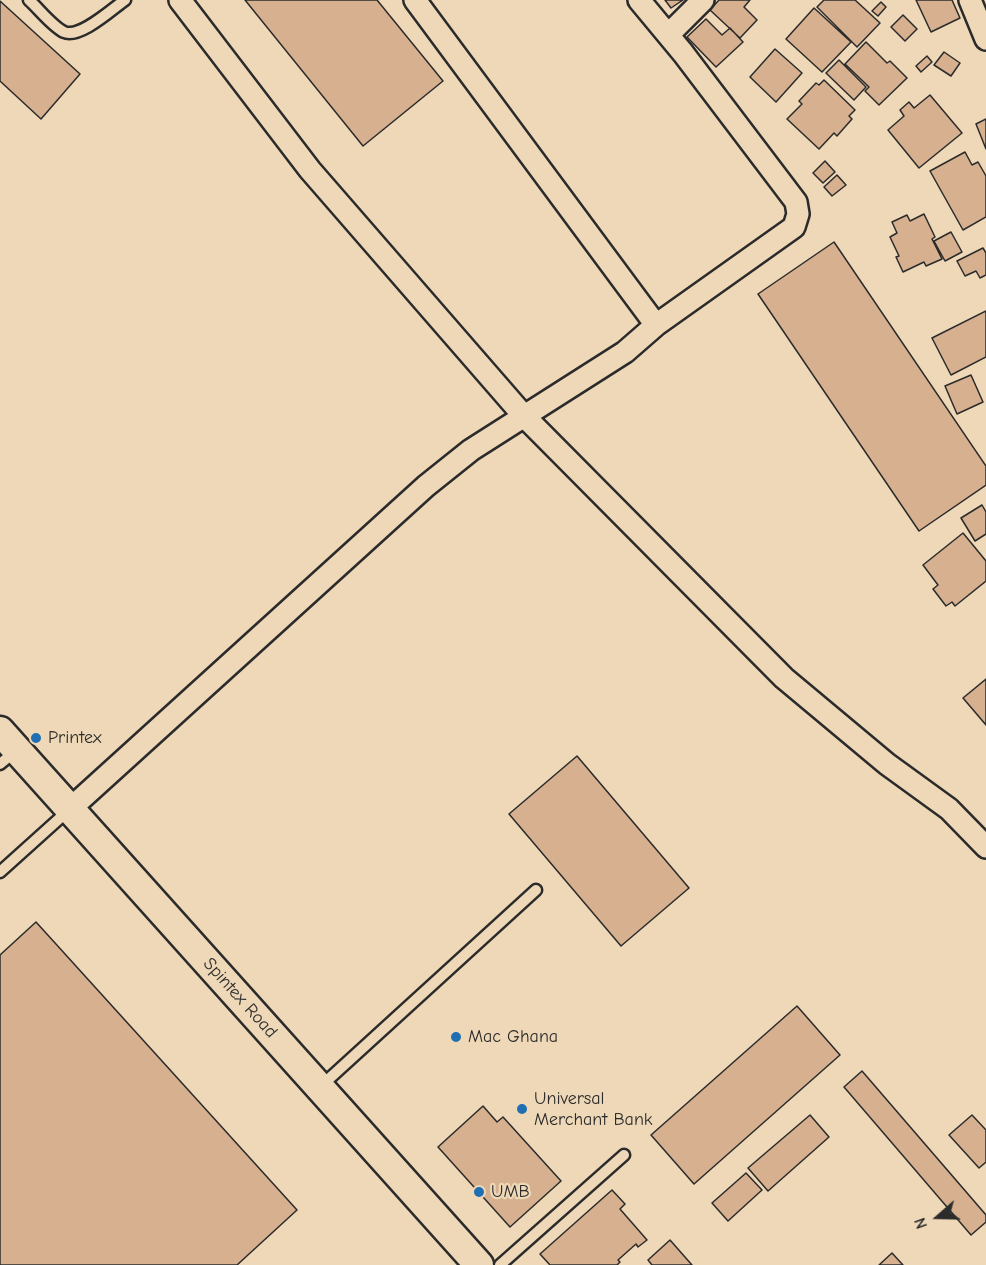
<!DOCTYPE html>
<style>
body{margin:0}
#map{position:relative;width:986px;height:1265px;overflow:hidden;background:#eed8b7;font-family:"Comic Neue",sans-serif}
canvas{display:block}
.north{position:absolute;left:908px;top:1187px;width:60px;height:60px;-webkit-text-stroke:4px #eed8b7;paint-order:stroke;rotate:250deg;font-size:16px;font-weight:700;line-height:24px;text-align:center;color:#2b2b2b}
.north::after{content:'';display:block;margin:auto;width:21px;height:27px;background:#2b2b2b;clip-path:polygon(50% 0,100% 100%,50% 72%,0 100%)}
</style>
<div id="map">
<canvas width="986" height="1265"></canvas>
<div class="north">N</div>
</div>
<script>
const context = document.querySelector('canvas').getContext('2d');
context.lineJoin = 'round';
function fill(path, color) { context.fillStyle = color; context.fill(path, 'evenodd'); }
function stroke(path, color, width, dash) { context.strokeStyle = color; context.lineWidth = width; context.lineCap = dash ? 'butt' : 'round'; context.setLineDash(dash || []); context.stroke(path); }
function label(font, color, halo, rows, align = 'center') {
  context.font = font + ' "Comic Neue",sans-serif'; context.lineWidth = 4.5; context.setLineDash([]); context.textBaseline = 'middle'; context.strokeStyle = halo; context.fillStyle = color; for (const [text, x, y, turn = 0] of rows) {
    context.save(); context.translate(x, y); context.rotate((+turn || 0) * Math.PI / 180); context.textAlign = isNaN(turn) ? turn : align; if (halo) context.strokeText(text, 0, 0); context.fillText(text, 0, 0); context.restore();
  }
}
const building = new Path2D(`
 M245 0H377L443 81 363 146Z
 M665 0H683L671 8Z
 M719 0H750L744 7 757 20 740 38 710 10Z
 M824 0H855L880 23 857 47 817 7Z
 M916 0H952L960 18 931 32Z
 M0 1 80 74 41 119 0 81Z
 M881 2 886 7 878 16 872 11Z
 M814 8 851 42 822 72 786 39Z
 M903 15 917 29 905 41 891 27Z
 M706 19 722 35 730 28 743 42 716 67 687 37Z
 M866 42 887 63 890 61 907 78 879 105 865 91 869 87 845 64Z
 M775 49 802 73 776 102 750 77Z
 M944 52 960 63 951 76 934 65Z
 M927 56 932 62 921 72 916 66Z
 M839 60 866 87 854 100 826 73Z
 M824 80 855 110 849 116 852 119 837 136 834 133 819 149 787 119 802 104 799 101 816 83 819 85Z
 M930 95 962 133 919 168 888 130 904 116 900 110 909 102 914 108Z
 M986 119V149L976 124Z
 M965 152 972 165 978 162 986 176V217L963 230 930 171Z
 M825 161 835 172 823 183 813 173Z
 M837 175 846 185 832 196 824 187Z
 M924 214 935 237 932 239 942 259 926 266 924 262 903 272 896 257 899 256 890 237 897 233 892 222 907 215 910 221Z
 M951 232 962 252 945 261 934 241Z
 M834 242 986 466V485L919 531 758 294Z
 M983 248 986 253V275L980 278 976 271 965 276 957 261Z
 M986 311V357L951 375 932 338Z
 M971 375 983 402 957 414 945 386Z
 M982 505 986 512V534L975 541 961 518Z
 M963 533 986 561V581L955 606 952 602 946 606 933 589 938 585 923 565Z
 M986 679V725L963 698Z
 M577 756 689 888 621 946 509 814Z
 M36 922 297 1210 237 1265H0V955Z
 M797 1006 840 1055 694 1184 651 1135Z
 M862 1071 986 1215V1222L971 1235 844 1087Z
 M483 1106 497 1122 503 1117 561 1181 510 1227 438 1147Z
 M810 1115 829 1137 768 1191 748 1168Z
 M972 1115 986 1130V1162L979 1168 949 1135Z
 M746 1173 762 1190 728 1221 712 1203Z
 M612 1190 625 1204 620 1209 647 1240 638 1247 636 1244 618 1260 620 1262 617 1265H550L540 1254Z
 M670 1240 692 1265H652L648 1260Z
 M892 1253 903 1265H879Z`);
const lane = new Path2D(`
 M29 0C40 10 52 26 64 32 80 39 112 9 125 0
 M0 764 17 750
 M0 872 70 809
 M320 1087 536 890
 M500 1265 624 1155`);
const street = new Path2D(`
 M180 0 310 170 523 415 784 678 887 764 949 809 986 847
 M639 0 683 53 796 202 798 214 794 227 656 325
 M970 0 986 39
 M668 35 703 0
 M70 809 426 486 471 450 625 352 656 325 415 0`);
const secondary = new Path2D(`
 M0 731 479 1265`);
const markers = [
 [36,738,6,"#1f6fb2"],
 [456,1037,6,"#1f6fb2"],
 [522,1109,6,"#1f6fb2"],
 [479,1192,6,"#1f6fb2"]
];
const poiNames = [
 ["Printex",48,738],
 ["Mac Ghana",468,1037],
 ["Universal",534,1099],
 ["Merchant Bank",534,1120],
 ["UMB",491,1192]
];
const streetNames = [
 ["Spintex Road",240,998,48]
];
fill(building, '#d7b18f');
stroke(building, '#2b2b2b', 1.5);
stroke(lane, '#2b2b2b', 15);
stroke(street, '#2b2b2b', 26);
stroke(secondary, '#2b2b2b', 33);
stroke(lane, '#eed8b7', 10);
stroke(street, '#eed8b7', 21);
stroke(secondary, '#eed8b7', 28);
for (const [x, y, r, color] of markers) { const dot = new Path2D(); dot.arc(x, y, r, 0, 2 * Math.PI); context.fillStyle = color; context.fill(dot); stroke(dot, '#eed8b7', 2); }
label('18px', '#2b2b2b', '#eed8b7', poiNames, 'left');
label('18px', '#2b2b2b', '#eed8b7', streetNames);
</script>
